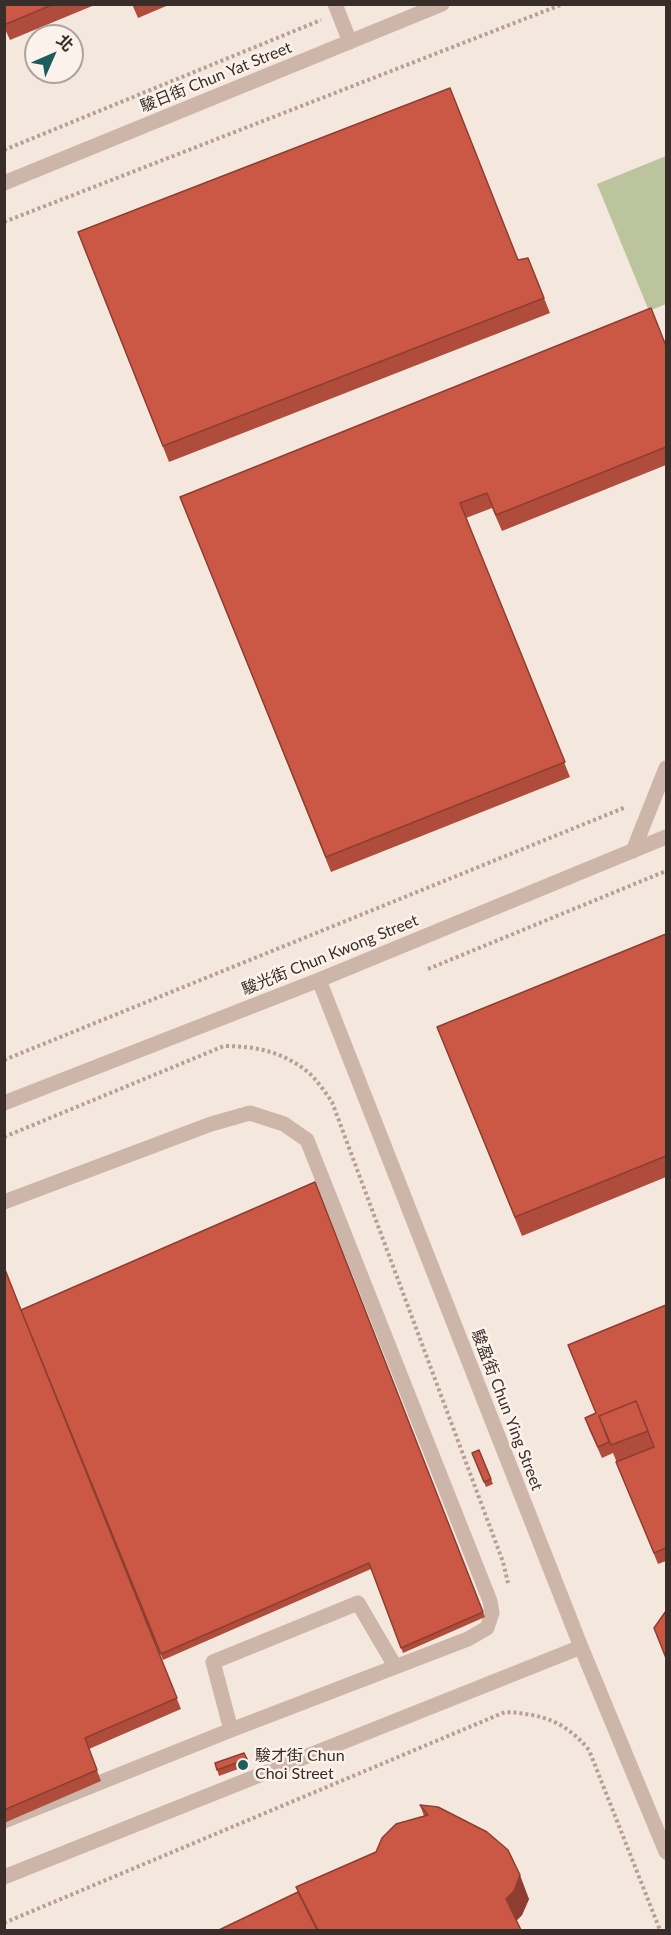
<!DOCTYPE html>
<meta charset="utf-8">
<style>
body{margin:0}
#map{position:relative;width:671px;height:1935px;overflow:hidden;background:#f4e7de;font-family:Lato,"Noto Sans TC",sans-serif}
canvas{display:block}
.frame{position:absolute;inset:0;border:6px solid #392d29;pointer-events:none}
.north{position:absolute;left:24px;top:24px;width:60px;height:60px;box-sizing:border-box;background:#fbf2eb;border:2px solid #ada39d;border-radius:50%;rotate:45deg;font-size:16px;font-weight:700;line-height:24px;text-align:center;color:#392d29}
.north::after{content:'';display:block;margin:auto;width:21px;height:27px;background:#1d5d5b;clip-path:polygon(50% 0,100% 100%,50% 72%,0 100%)}
</style>
<div id="map">
<canvas width="671" height="1935"></canvas>
<div class="frame"></div>
<div class="north">北</div>
</div>
<script>
const context = document.querySelector('canvas').getContext('2d');
context.lineJoin = 'round';
function fill(path, color) { context.fillStyle = color; context.fill(path, 'evenodd'); }
function stroke(path, color, width, dash) { context.strokeStyle = color; context.lineWidth = width; context.lineCap = dash ? 'butt' : 'round'; context.setLineDash(dash || []); context.stroke(path); }
function label(font, color, halo, rows, align = 'center') {
  context.font = font + ' Lato,"Noto Sans TC",sans-serif'; context.lineWidth = 5; context.setLineDash([]); context.textBaseline = 'middle'; context.strokeStyle = halo; context.fillStyle = color; for (const [text, x, y, turn = 0] of rows) {
    context.save(); context.translate(x, y); context.rotate((+turn || 0) * Math.PI / 180); context.textAlign = isNaN(turn) ? turn : align; if (halo) context.strokeText(text, 0, 0); context.fillText(text, 0, 0); context.restore();
  }
}
const green = new Path2D(`
 M666 156V304L649 311 597 184Z`);
const path = new Path2D(`
 M4 150 321 20
 M4 222 563 4
 M428 969 666 871
 M4 1060 626 807
 M4 1137 224 1046C256 1046 283 1052 308 1072 317 1080 325 1092 332 1102L503 1562 508 1583
 M4 1923 505 1712C542 1714 565 1721 589 1750L660 1930`);
const minor = new Path2D(`
 M335 4 350 42
 M4 183 442 4
 M633 851 666 768
 M319 980 581 1647 666 1852
 M4 1103 319 980 666 837
 M4 1202 211 1124 250 1113 284 1124 307 1140 490 1601 492 1613 487 1628 468 1639 231 1730 4 1821
 M231 1730 213 1662 358 1603 395 1666
 M4 1877 581 1647`);
const wall = new Path2D(`
 M4 4H97L10 40 4 27Z
 M132 4H171L138 18Z
 M84 248 518 260 544 298 550 313 169 462Z
 M666 346V465L502 531 492 508 466 518 570 777 331 872 180 497Z
 M666 934V1177L522 1236 437 1027Z
 M315 1182 485 1617 403 1653 371 1569 163 1660 64 1418 181 1709 89 1749 101 1781 4 1823V1267L21 1310Z
 M666 1305V1561L658 1564 613 1453 602 1458 589 1429 585 1418 596 1413 568 1345Z
 M479 1450 493 1484 486 1487 472 1453Z
 M244 1753 249 1765 219 1776 215 1763Z
 M420 1805 529 1899 522 1915 516 1921 298 1892 296 1887 376 1852 424 1816Z`);
const shadedWall = new Path2D(`
 M520 1875 529 1899 522 1915 514 1923 506 1899Z`);
const building = new Path2D(`
 M4 4H54L4 25Z
 M450 88 518 260 528 258 544 298 163 446 78 232Z
 M651 308 666 346V447L496 515 487 493 460 503 565 762 326 857 180 497Z
 M666 934V1156L515 1217 437 1027Z
 M315 1182 483 1612 401 1648 369 1563 161 1654 21 1310Z
 M4 1267 19 1305 177 1698 85 1738 97 1770 4 1810Z
 M666 1305V1548L654 1553 616 1462 654 1447 636 1401 599 1416 609 1442 598 1447 585 1418 596 1413 568 1345Z
 M636 1401 648 1431 611 1445 599 1416Z
 M479 1450 491 1479 484 1482 472 1453Z
 M666 1611V1658L654 1628Z
 M244 1753 247 1759 217 1770 215 1763Z
 M420 1805 438 1807 487 1832 508 1850 520 1875 514 1891 506 1899 521 1930H318L296 1887 376 1852 382 1838 396 1824 428 1815Z
 M298 1892 317 1930H219Z`);
const markers = [
 [243,1765,6,"#1d5d5b"]
];
const streetNames = [
 ["駿日街 Chun Yat Street",216,77,-22],
 ["駿光街 Chun Kwong Street",330,955,-22],
 ["駿盈街 Chun Ying Street",507,1410,69]
];
const poiNames = [
 ["駿才街 Chun",255,1756],
 ["Choi Street",255,1774]
];
fill(green, '#bbc49d');
stroke(path, '#b99f93', 4, [3, 3]);
stroke(minor, '#cdb6a9', 15);
fill(wall, '#af4c3b');
fill(shadedWall, '#8e3e30');
fill(building, '#cb5845');
stroke(building, '#8e3e30', 1.5);
for (const [x, y, r, color] of markers) { const dot = new Path2D(); dot.arc(x, y, r, 0, 2 * Math.PI); context.fillStyle = color; context.fill(dot); stroke(dot, '#fbf2eb', 2); }
label('16px', '#392d29', '#fbf2eb', streetNames);
label('16px', '#392d29', '#fbf2eb', poiNames, 'left');
</script>
